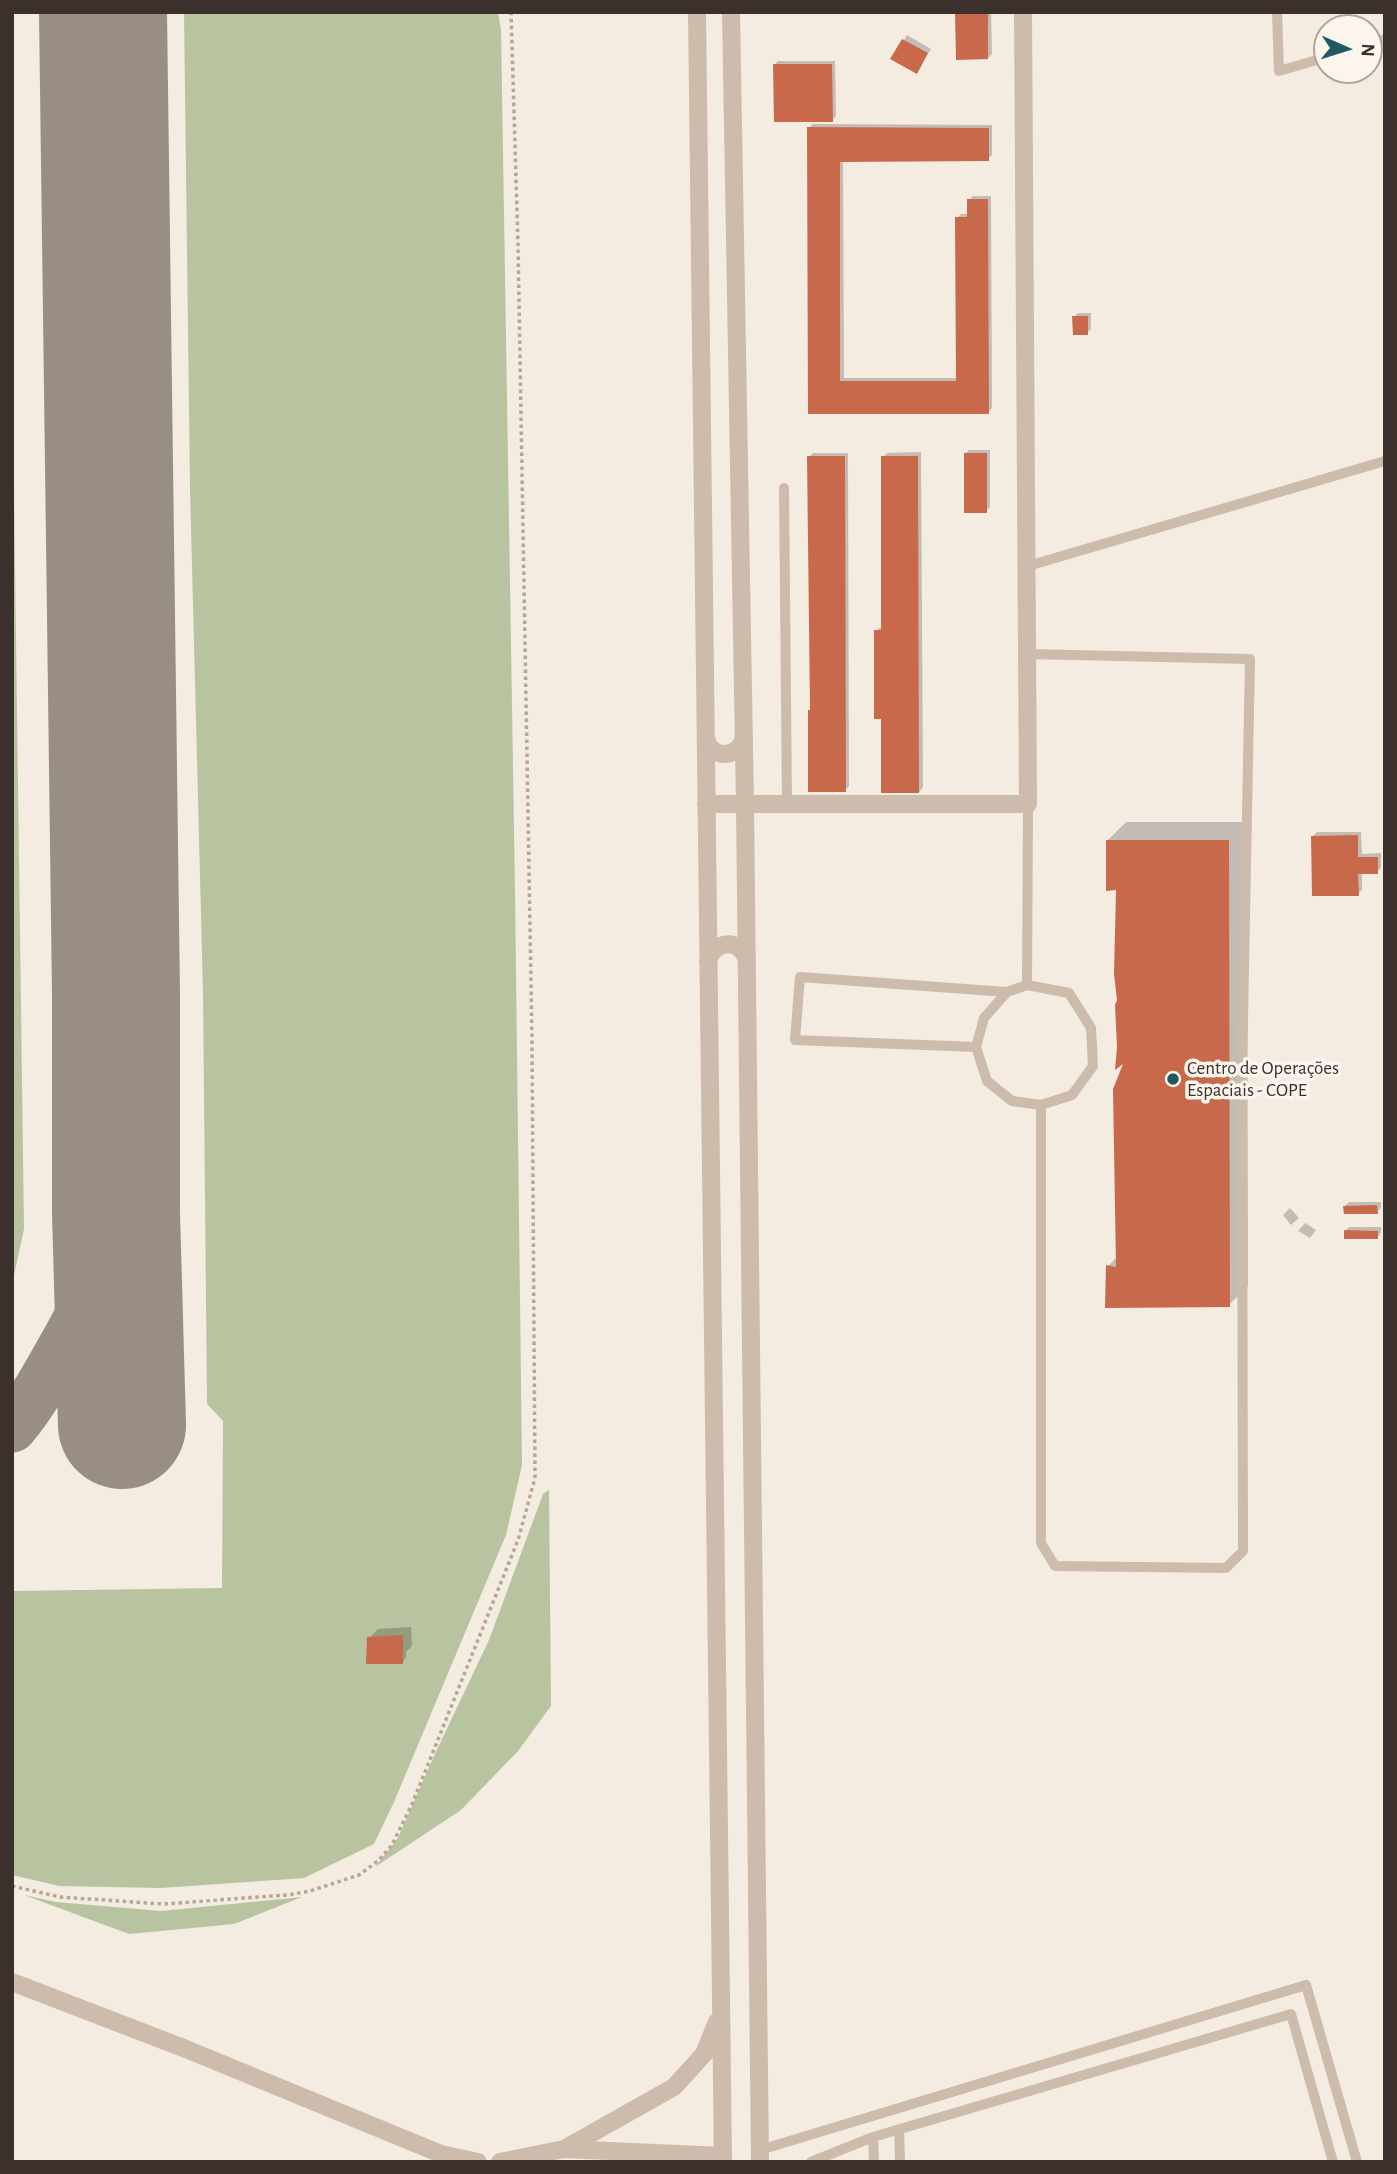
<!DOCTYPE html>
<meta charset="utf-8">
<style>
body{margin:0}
#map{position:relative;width:1397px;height:2174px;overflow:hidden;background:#f4ebe1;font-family:"Alegreya Sans",sans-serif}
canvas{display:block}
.frame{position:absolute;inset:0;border:14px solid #3b302b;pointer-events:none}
.north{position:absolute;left:1313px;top:14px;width:70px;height:70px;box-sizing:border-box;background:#fbf5ee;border:2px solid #aea6a0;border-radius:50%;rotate:93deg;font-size:19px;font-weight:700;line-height:28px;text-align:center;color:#3b302b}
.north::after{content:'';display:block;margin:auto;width:24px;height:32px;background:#1f5a5e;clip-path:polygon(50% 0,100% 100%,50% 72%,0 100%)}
</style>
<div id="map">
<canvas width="1397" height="2174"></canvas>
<div class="frame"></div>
<div class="north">N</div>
</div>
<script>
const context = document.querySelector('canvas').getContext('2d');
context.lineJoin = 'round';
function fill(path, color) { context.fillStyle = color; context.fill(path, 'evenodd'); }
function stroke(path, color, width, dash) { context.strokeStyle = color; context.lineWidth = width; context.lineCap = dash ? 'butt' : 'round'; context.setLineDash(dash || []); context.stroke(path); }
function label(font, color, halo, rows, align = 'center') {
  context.font = font + ' "Alegreya Sans",sans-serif'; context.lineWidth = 7; context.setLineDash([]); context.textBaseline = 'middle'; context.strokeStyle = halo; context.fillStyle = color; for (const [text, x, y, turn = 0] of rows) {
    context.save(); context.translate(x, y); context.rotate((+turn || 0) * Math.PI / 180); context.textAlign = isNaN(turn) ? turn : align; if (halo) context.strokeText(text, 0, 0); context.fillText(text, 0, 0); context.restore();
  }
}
const green = new Path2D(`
 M184 12H498L501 30 515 890 522 1465 506 1535 394 1802 374 1844 304 1878 161 1888 59 1886 12 1875V1591L222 1588 223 1421 207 1404 203 992 190 488Z
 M12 341 24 1229 12 1285Z
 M549 1490 551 1706 518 1751 461 1810 375 1867 398 1838 434 1756 489 1640 543 1494Z
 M24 1895 56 1902 161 1911 302 1897 234 1924 129 1934Z`);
const shadow = new Path2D(`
 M957 12H991L992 54 988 58Z
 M907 35 931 49 917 71 893 58Z
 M778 61H835L836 116 832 120 774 65Z
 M813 124 992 125V155L988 159 843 160 844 378H958L957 218 961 214H969V200L973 196H991L992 408 988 412H810L809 128Z
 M1078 313H1091V329L1087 333 1074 317Z
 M969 450H990V507L986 511 965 454Z
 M921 452 923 787 919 792 883 717 875 631 883 626V457L887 453Z
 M813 453H848L849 786 845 790 811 709 809 457Z
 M1126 822H1247L1248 1286 1229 1305 1108 1266 1117 1257 1127 1059 1119 1000 1117 888 1107 841Z
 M1317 832H1361L1362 854 1381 853V868L1377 872H1362V890L1358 894 1313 836Z
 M1349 1202H1381V1208L1377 1212 1345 1206Z
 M1290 1208 1299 1218 1291 1225 1283 1215Z
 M1305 1223 1316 1230 1310 1238 1298 1231Z
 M1349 1227H1381V1233L1377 1237 1345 1231Z
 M411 1627 412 1646 406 1652V1658L402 1662 369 1638 378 1629Z`);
const taxiway = new Path2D(`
 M12 1427C32 1403 47 1376 62 1349 87 1305 108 1264 116 1213`);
const runway = new Path2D(`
 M103 12 116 994V1213L122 1425`);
const building = new Path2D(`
 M955 12H988V59L956 60Z
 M902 39 928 53 917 74 890 59Z
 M773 64H832L833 122H774Z
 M807 127 989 128V161L840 162V381H956L955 217H967V199H988L989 414H808Z
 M1072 316H1088V335H1073Z
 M964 453H987V513H964Z
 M807 456H845L846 792H808V710H810Z
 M881 456H918L919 793H881V719H874V630H881Z
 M1358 835V857H1378V874H1358L1359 896H1312L1311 836Z
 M1106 840H1229L1230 1307 1105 1308 1106 1265 1116 1267 1113 1089 1123 1064 1115 1070 1117 1047 1115 1005 1117 1000 1114 974 1116 890 1106 891Z
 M1377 1205 1378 1214H1344L1343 1206Z
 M1344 1230 1378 1231V1239H1344Z
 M403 1635V1664H366L367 1637Z`);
const path = new Path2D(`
 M12 1886 60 1897 163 1904 288 1895 310 1891 359 1875 379 1860 392 1845 413 1802 518 1540 535 1478 532 1041 518 244 511 12`);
const lane = new Path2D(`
 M1277 12 1279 71 1327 57
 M1369 44 1385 39
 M784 488 787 804
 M1028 566 1385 461
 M1028 654 1250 659 1242 1071 1243 1551 1226 1568 1055 1566 1041 1543V1105
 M1027 985 1069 993 1091 1028 1093 1066 1072 1095 1041 1105 1012 1101 987 1081 976 1047 984 1018 1007 992Z
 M1027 985 1028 804
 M976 1047 795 1040 800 977 1007 992
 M899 2129 900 2162
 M873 2137 874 2162
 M760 2150 1306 1985 1357 2162
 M811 2162 873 2137 1291 2014 1333 2162`);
const street = new Path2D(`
 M697 12 723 2162
 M731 12 745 804 760 2162
 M706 738C711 760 739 759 744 737
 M706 804H1028L1023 12
 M708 961C715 940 739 938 747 960
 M12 1982 186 2049 441 2154 478 2162
 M564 2149 674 2087 704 2054 717 2022
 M500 2162 564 2149 723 2156`);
const markers = [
 [1173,1079,7,"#1f5a5e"]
];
const poiNames = [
 ["Centro de Operações",1187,1068],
 ["Espaciais - COPE",1187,1090]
];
fill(green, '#b8c4a0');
fill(shadow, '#0003');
stroke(taxiway, '#988e86', 51);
stroke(runway, '#988e86', 128);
fill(building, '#c8694b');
stroke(path, '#b9a596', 3.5, [3.5, 3.5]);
stroke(lane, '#cdbbac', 10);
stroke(street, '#cdbbac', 18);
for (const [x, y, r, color] of markers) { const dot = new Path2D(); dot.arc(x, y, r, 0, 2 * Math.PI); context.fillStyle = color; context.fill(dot); stroke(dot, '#fbf5ee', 2.5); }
label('19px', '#3b302b', '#fbf5ee', poiNames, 'left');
</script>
